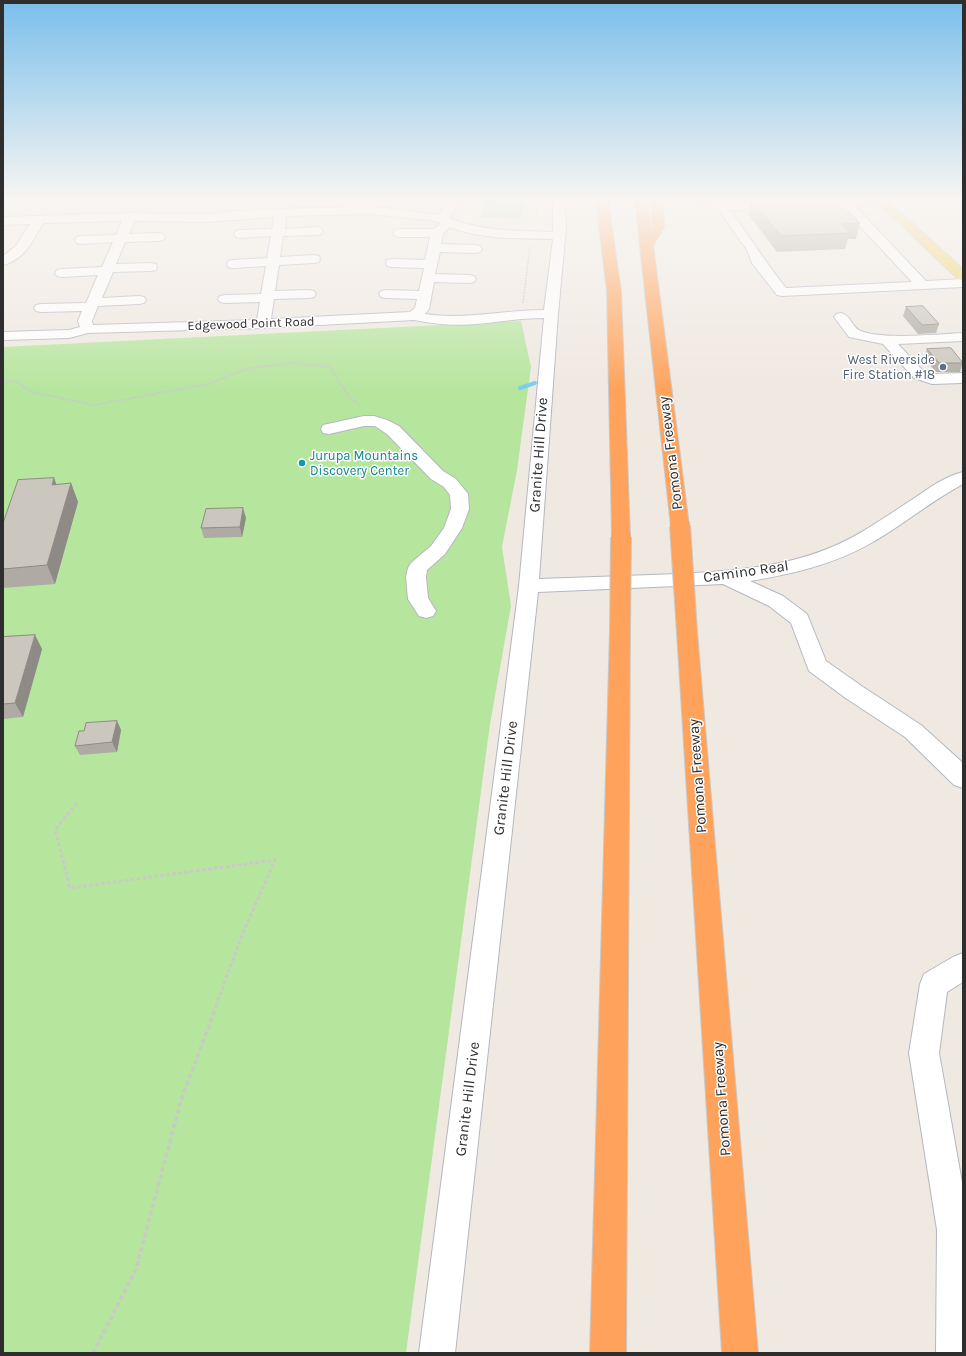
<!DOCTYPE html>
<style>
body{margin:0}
#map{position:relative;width:966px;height:1356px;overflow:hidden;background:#efe9e1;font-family:Karla,sans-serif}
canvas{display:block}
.frame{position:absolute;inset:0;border:4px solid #2e2e2e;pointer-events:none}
</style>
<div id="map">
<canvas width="966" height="1356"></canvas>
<div class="frame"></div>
</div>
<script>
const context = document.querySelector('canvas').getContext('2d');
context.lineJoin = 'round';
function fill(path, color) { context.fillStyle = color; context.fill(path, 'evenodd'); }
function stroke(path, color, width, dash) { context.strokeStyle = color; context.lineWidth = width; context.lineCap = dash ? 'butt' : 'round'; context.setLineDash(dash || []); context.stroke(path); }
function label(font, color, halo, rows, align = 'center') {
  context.font = font + ' Karla,sans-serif'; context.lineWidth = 3; context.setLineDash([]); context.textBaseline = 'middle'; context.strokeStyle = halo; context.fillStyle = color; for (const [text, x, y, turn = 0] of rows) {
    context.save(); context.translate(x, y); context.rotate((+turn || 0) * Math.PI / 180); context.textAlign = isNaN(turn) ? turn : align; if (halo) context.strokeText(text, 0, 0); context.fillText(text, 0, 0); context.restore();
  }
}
const green = new Path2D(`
 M485 205 524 207 521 219 479 217Z
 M521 321 531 367 517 470 502 547 511 606 490 724 406 1353H3V347Z`);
const water = new Path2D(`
 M486 201H524V207L485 205Z`);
const stream = new Path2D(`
 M520 388 535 383`);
const pathFar3 = new Path2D(`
 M536 222 537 201
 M523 303 530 246`);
const pathFar2 = new Path2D(`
 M3 383 14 381 32 392 94 405 208 384 249 368 296 363 330 367 347 394 361 407`);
const pathFar1 = new Path2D(`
 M77 803 55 830 70 888 275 860 243 933 215 1008`);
const path = new Path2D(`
 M93 1353 136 1269 181 1100 216 1007`);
const minor = new Path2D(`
 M448 201 459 202 449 218C483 232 517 230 553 232V201H565L566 228 558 314 539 579C586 577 632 576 678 574 728 571 780 568 827 549 858 537 885 517 913 499 928 489 945 476 963 472V484C931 501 904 524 873 542 835 564 793 574 750 581L783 596 807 614 826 661 863 687 921 725 963 763V788L954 785 905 737 847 699 809 671 791 623 769 606 723 584 538 592 455 1353H419L519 586 544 318C521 318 499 322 476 324 455 326 434 324 414 320L263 328 88 333 69 338 3 340V332L69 330 80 327 78 321 82 311 41 312 36 311 34 308 36 305 41 304 86 303 98 275 62 277 57 276 55 273 57 270 62 269 102 267 113 242 81 244 77 243 75 240 77 237 81 236 116 235 122 221 43 223C33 241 24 260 3 265V256L16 246 30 224 3 225V217L130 213 207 214 234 211 368 206 439 215ZM368 214 430 220 441 223 434 229H399L395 230 393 233 395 236 399 237H430L425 260 392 259 387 260 386 263 387 266 392 267 424 268 419 291 386 290 381 291 379 294 381 297 386 298 417 299 415 308 410 312 271 319 274 299 309 298 314 297 316 294 314 291 309 290 275 291 279 265 314 263 319 262 320 259 319 256 314 255 280 257 283 236 317 235 321 234 323 231 321 228 317 227 285 229 286 216ZM274 217 272 229 240 230 236 231 234 234 236 237 240 238 271 236 267 258 233 260 228 261 227 264 228 267 233 268 266 266 261 294 225 295 220 296 218 299 220 302 225 303 260 302 257 320 93 325 92 321 98 306 139 304 144 303 146 300 144 297 139 296 102 298 113 272 151 271 156 270 157 267 156 264 151 263 116 264 125 242 159 241 163 240 165 237 163 234 159 233 129 234 134 221 207 222ZM450 227C482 240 519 238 553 239L544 310C504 310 465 320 425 314L429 309 434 282 469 283 474 282 476 279 474 276 469 275 435 274 440 252 476 253 480 252 482 249 480 246 476 245 441 244 443 234Z
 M699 201H715L723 203 796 201H886L884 203 880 204 854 205 926 281 963 279V287L782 296 777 295 752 263 747 250 718 209 701 203ZM841 206 912 282 786 288C766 263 749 236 730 210Z
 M841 313C851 315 852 328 861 331 881 340 939 334 963 333V341L898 344 924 372 933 374 963 373V383L932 384 914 378 883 344 849 337 834 317 836 314Z
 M364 416H374L387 420 399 426 443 471 456 479 468 494 469 509 462 528 445 554 427 570 426 577 428 598 436 611 433 616 426 618 419 616 408 599 406 577 408 568 411 563 431 546 444 528 451 509 450 495 444 487 431 479 387 434 375 426H364L329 434 323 433 321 429 323 425Z
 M963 953V982L947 992 939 1053 963 1188V1353H936L937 1230 909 1053 920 984 924 974 953 957Z`);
const major = new Path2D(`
 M876 201H888L963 269V280L958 279Z`);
const highway = new Path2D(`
 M596 201H608L621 291 630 537 628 541 621 543 614 541 612 537 607 291Z
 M635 201H647L651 230 652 228 651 201H663L664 228 653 245 689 526 687 530 680 532 673 530 671 526Z
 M620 623 627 625 630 630 626 1353H590L610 630 613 625Z
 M687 625 694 627 697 632 758 1353H722L677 632 680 627Z`);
const highwayBridge = new Path2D(`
 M680 526 687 632
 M620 630 621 537`);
const wall = new Path2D(`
 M750 201H827L831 205 842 210 860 223 856 239H848L845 249 777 252 748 214Z
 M906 307 939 324 936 333 918 334 903 316Z
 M927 349 963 362 960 372H936L924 358Z
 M54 478 56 485 71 483 78 502 55 584 3 588V523Z
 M246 518 242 537 204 538 201 528Z
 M35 635 42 649 23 717 3 719V637Z
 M117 721 121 730 117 752 80 755 75 746 84 731Z`);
const shadedWall = new Path2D(`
 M54 478 61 496 52 485Z
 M71 483 78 502 55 584 47 565Z
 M243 508 246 518 242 537 240 527Z
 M35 635 42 649 23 717 15 703Z
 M117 721 121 730 117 752 112 742Z`);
const building = new Path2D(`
 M752 201H827L831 205H837L842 210 846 209 860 223 841 224 850 233 781 236Z
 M923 306 939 324 922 325 906 307Z
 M951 348 963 363H939L927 349Z
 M54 478 52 485 71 483 47 565 3 569V523L18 480Z
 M243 508 240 527 201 528 206 509Z
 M35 635 15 703 3 704V637Z
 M117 721 112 742 75 746 79 731H84L86 723Z`);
const markers = [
 [943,367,4,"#5c6f8a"],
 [302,463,4,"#0f9aa8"]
];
const farStreetnames = [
 ["Edgewood Point Road",251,324,-2]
];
const farServicenames = [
 ["West Riverside",935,360],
 ["Fire Station #18",935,375]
];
const farCulturenames = [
 ["Jurupa Mountains",310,456],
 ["Discovery Center",310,471]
];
const streetNames = [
 ["Pomona Freeway",671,453,-97],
 ["Granite Hill Drive",539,455,-86],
 ["Camino Real",746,572,-8],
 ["Pomona Freeway",698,776,-94],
 ["Granite Hill Drive",506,778,-83],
 ["Granite Hill Drive",468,1099,-83],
 ["Pomona Freeway",722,1099,-94]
];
fill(green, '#b6e59e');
fill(water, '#75cff0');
stroke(stream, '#75cff0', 4);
stroke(minor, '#b4b7c1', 2);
stroke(major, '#c9c9c9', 2);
stroke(highway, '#c9c9c9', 2);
stroke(pathFar3, '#c9c9c9', 1.5, [2, 1]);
stroke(pathFar2, '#c9c9c9', 2, [2, 1.5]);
stroke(pathFar1, '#c9c9c9', 3, [3.5, 2.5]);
stroke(path, '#c9c9c9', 3.5, [4.5, 3]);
fill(minor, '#fff');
fill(major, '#f2d163');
fill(highway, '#ffa35c');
stroke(highwayBridge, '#c9c9c9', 22, []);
stroke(highwayBridge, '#ffa35c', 20);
fill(wall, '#afaba4');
fill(shadedWall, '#8e8b86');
fill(building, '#cbc7bf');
stroke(building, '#8e8b86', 1);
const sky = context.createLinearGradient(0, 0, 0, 391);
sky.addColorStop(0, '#7abfeb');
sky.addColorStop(0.51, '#f8f5f2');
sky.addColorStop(1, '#f8f5f200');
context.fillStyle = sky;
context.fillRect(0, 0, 966, 391);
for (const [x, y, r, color] of markers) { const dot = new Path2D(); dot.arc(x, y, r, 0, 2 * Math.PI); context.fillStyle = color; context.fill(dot); stroke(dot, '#fff', 1.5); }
label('13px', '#2e2e2e', '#fff', farStreetnames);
label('13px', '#4e5e75', '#fff', farServicenames, 'right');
label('13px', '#0d838f', '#fff', farCulturenames, 'left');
label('15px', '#2e2e2e', '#fff', streetNames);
</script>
